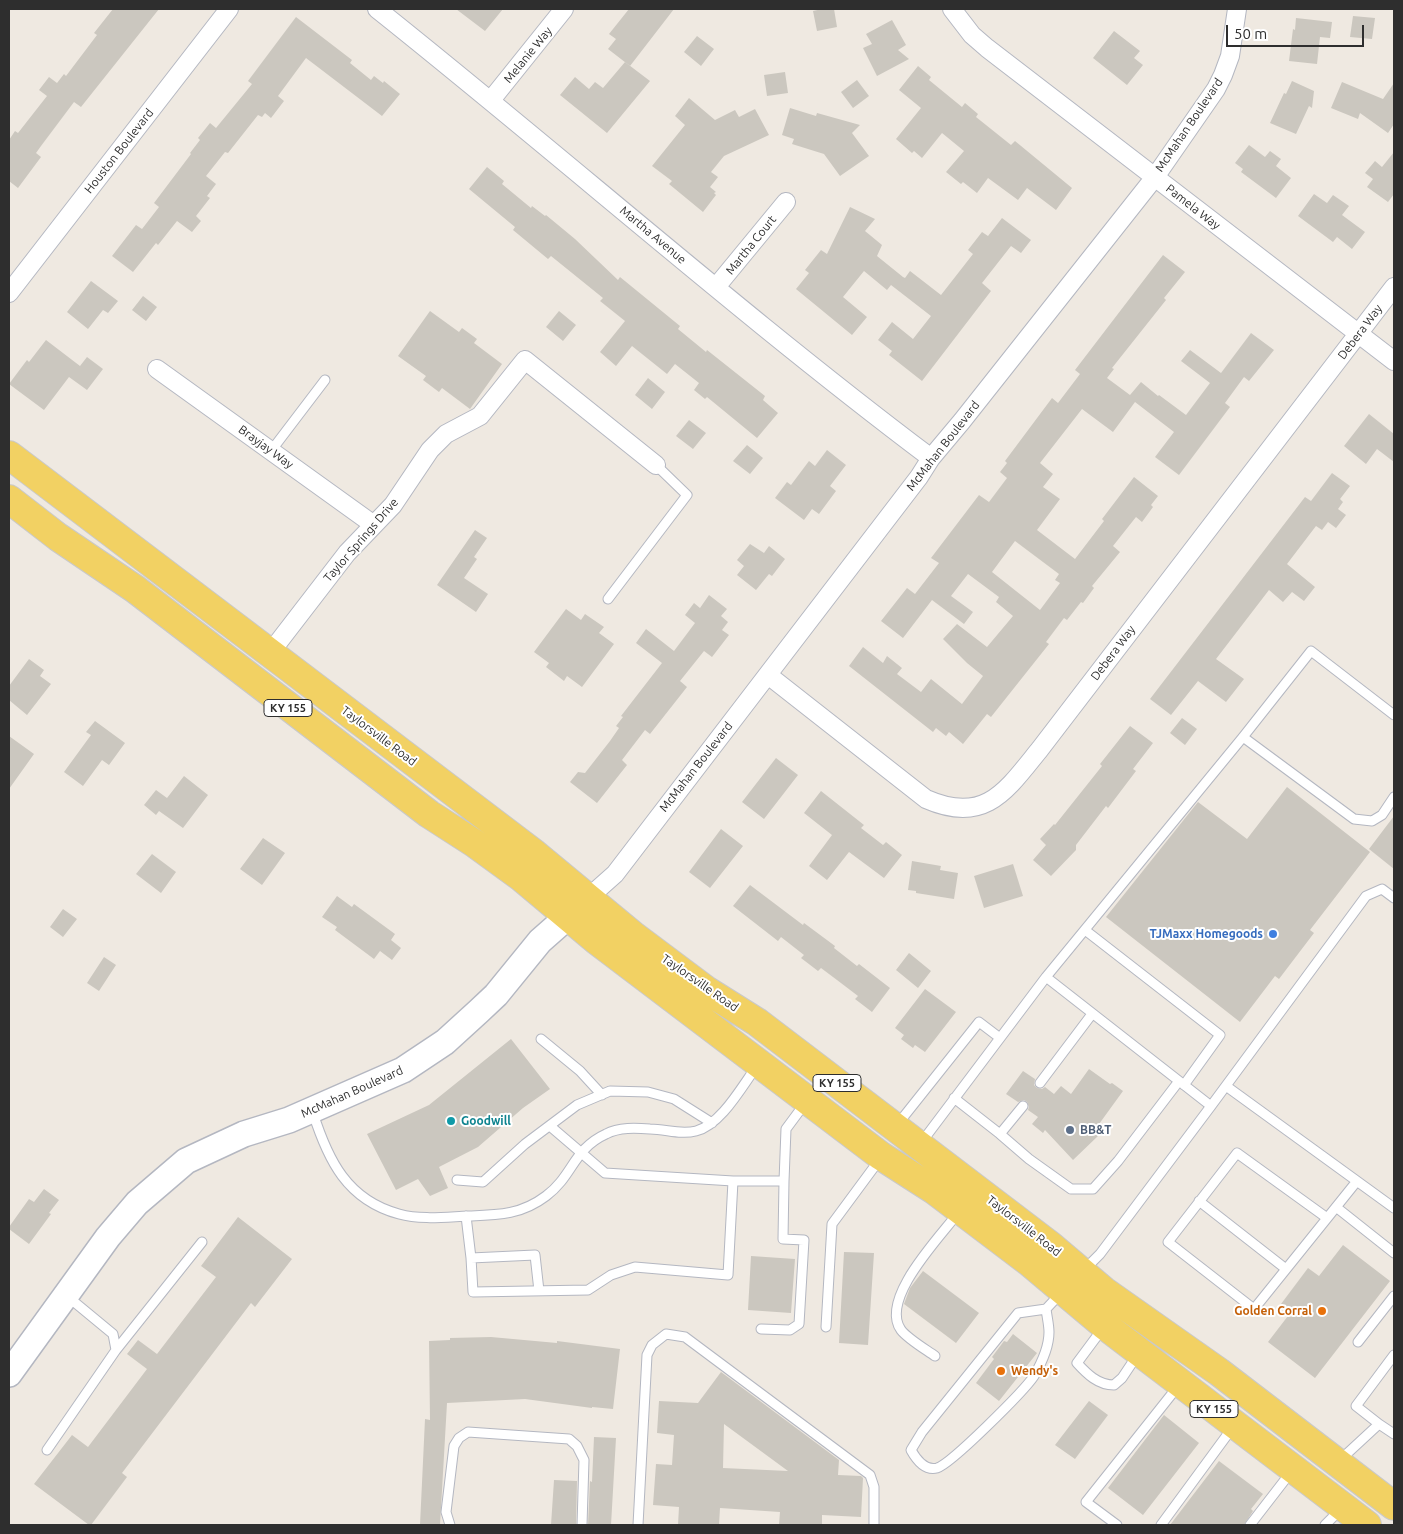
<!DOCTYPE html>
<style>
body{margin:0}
#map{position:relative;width:1403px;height:1534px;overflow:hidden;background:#efe9e1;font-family:Ubuntu,sans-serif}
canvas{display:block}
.frame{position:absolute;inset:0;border:10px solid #2e2e2e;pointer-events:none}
.scale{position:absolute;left:1226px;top:25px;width:138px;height:22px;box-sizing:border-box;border:2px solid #2e2e2e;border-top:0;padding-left:6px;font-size:15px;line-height:18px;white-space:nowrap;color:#2e2e2e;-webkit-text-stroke:4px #fff;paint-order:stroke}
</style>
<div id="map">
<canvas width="1403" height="1534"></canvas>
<div class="frame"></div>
<div class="scale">50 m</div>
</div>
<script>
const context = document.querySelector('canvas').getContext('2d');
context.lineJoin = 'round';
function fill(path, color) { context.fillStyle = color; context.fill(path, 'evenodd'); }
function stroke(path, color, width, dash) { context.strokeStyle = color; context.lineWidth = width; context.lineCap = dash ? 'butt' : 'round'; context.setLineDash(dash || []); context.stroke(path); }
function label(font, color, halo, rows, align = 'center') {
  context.font = font + ' Ubuntu,sans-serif'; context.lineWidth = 4; context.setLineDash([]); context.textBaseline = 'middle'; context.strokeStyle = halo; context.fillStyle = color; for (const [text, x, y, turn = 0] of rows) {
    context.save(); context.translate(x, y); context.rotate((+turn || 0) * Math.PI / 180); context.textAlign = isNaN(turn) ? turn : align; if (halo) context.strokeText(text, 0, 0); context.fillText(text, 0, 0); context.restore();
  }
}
const building = new Path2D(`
 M113 9H159L81 107 74 102 41 146 36 153 41 157 18 188 9 181V140L15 131 18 133 47 96 39 90 49 77 57 83 64 74 66 76 97 35 94 33Z
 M456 9H503L485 31Z
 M629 9H674L630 66 608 49 616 39 609 34Z
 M822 9H834L837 27 817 31 813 11Z
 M1353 16 1375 18 1372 39 1350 37Z
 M296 17 352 60 350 63 371 80 374 76 383 83 384 81 400 94 382 116 306 58 278 96 284 101 271 118 265 113 262 117 258 115 228 153 225 152 206 176 216 184 207 196 210 198 196 216 201 221 192 232 177 221 158 245 156 243 133 272 112 256 136 225 142 229 159 207 154 203 191 154 190 153 200 140 198 138 210 123 216 128 252 84 248 81Z
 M1296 18 1332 22 1330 38 1320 37 1317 64 1289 61 1293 29 1295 30Z
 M892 20 906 45 898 50 909 59 877 76 863 48 872 44 866 34Z
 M1114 31 1140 51 1134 58 1143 65 1127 85 1093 58Z
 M697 36 714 49 701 66 684 52Z
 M625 62 650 81 607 133 560 95 575 77 589 89 595 82 603 88Z
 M918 66 931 77 929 80 962 107 965 103 978 114 976 117 1011 145 1015 141 1072 188 1056 210 1027 188 1018 200 988 178 977 193 963 182 961 184 946 172 964 151 942 133 922 158 914 151 912 153 896 139 921 108 899 90Z
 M785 72 788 93 767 96 764 75Z
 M857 80 869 96 853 108 841 92Z
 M1292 81 1314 91 1312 108 1309 106 1296 134 1270 123 1284 93 1286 94Z
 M1342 82 1383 99 1394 83V124L1388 133 1360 113 1358 119 1331 108Z
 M689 98 715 120 735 110 739 117 755 109 769 135 724 156 711 172 718 177 710 187 716 192 714 193 716 195 703 212 669 184 672 181 652 166 685 125 675 116Z
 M790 108 816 116 817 113 860 125 852 133 869 156 840 176 824 154 792 144 794 139 782 135Z
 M1249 145 1265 157 1270 151 1281 159 1276 166 1291 178 1276 198 1241 172 1243 169 1235 163Z
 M1394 152V194L1388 202 1367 187 1373 179 1365 173 1375 161 1382 167Z
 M487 167 504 181 502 184 531 208 532 206 545 216 546 215 575 239 618 280 620 277 680 326 678 329 706 352 707 350 765 396 763 400 778 413 757 438 707 397 705 399 694 390 699 383 675 364 667 374 632 346 616 366 600 352 625 321 600 301 603 298 551 256 548 259 513 230 515 227 469 189Z
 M1314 194 1327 203 1333 195 1349 206 1342 215 1365 232 1352 249 1337 237 1333 242 1298 216Z
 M850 207 875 219 865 231 882 245 877 256 903 277 905 278 910 271 941 295 973 254 968 250 982 232 988 236 1002 218 1031 240 1021 253 1011 246 982 283 991 291 922 381 889 355 892 351 878 340 892 322 913 339 931 316 891 285 887 290 864 271 843 297 867 317 852 335 796 289 809 273 805 270 821 250 827 254Z
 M1163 255 1185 272 1164 298 1166 300 1112 368 1114 369 1107 378 1130 395 1141 382 1158 396 1159 395 1186 415 1210 383 1181 361 1190 350 1221 373 1251 333 1274 350 1249 381 1244 377 1225 403 1230 407 1179 475 1155 457 1174 432 1135 402 1113 432 1082 409 1040 463 1053 474 1043 487 1060 499 1037 530 1075 559 1104 521 1102 519 1134 477 1158 496 1151 505 1153 507 1142 522 1136 517 1113 546 1120 552 1092 586 1094 588 1083 603 1081 602 1067 620 1064 618 1046 642 1049 644 991 717 987 714 963 744 949 732 946 736 936 728 933 732 849 666 863 647 883 663 887 656 902 668 897 674 921 692 931 679 962 704 983 676 967 663 943 639 957 624 987 647 1013 616 996 602 999 597 968 574 951 596 973 612 964 624 932 600 903 638 881 621 907 588 915 594 939 563 931 558 979 495 989 502 1007 478 1000 472 1007 463 1005 461 1052 398 1058 403 1080 374 1075 370ZM1015 541 1059 574 1055 580 1060 583 1040 610 992 572Z
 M91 281 118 301 108 313 103 310 88 329 67 312Z
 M143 296 157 307 146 321 132 310Z
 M430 311 459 332 462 328 477 339 474 343 502 364 470 409 442 388 439 392 423 380 426 376 398 356Z
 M559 311 576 325 563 341 546 327Z
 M46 340 80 366 87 357 103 369 87 390 69 377 44 410 9 384 27 360 29 362Z
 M648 378 665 392 652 409 635 395Z
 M1369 414 1394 434V462L1377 449 1366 464 1344 446Z
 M689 420 706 433 693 449 676 436Z
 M747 445 763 458 750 474 733 461Z
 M827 450 846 465 830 486 836 491 819 514 812 509 804 520 775 498 787 482 791 485 809 461 815 466Z
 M1332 473 1350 486 1340 499 1343 502 1338 509 1346 515 1336 528 1328 522 1322 530 1316 526 1287 564 1315 587 1304 601 1292 592 1283 602 1269 590 1216 659 1244 679 1226 702 1198 681 1171 715 1150 699 1305 497 1311 501Z
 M475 530 487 538 474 557 477 559 464 578 488 594 476 612 437 585Z
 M750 544 764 553 769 546 785 559 772 576 769 574 756 590 737 575 744 566 737 560Z
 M709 595 727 609 721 616 728 622 722 630 729 635 712 657 704 651 680 681 687 687 650 734 645 730 622 760 627 765 597 803 570 782 578 772 585 773 610 741 619 728 616 726 623 717 621 716 662 663 636 643 646 629 674 651 695 623 685 615 694 603 700 608Z
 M566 609 581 620 585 614 604 627 599 633 614 644 582 687 567 676 564 681 546 667 549 663 534 652Z
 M29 659 44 670 40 676 51 684 27 715 9 700V686Z
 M1182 718 1197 729 1185 745 1170 733Z
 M95 721 125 743 109 765 102 760 83 786 64 772 91 735 86 732Z
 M1130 726 1153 743 1133 769 1136 771 1108 808 1106 806 1076 845V850L1051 876 1033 860 1046 845 1040 839 1054 824 1055 825 1102 766 1100 764Z
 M9 736 34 754 9 789Z
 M776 758 798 775 764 819 742 802Z
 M184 776 208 795 183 828 159 811 156 815 144 805 156 790 167 798Z
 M1287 787 1370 852 1310 930 1314 933 1279 979 1275 976 1240 1022 1106 917 1198 802 1247 839Z
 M821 791 864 825 861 828 883 845 886 842 902 855 884 878 849 852 827 880 809 866 832 835 804 813Z
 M1394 816V869L1369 849Z
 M721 829 743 846 710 888 689 872Z
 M263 838 285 853 262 885 240 869Z
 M152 854 176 872 161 893 136 874Z
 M912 861 941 866 940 870 958 873 954 899 916 893V891L908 890Z
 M1013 864 1023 896 984 908 974 876Z
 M750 885 803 925 804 923 835 946 834 948 857 966 859 964 890 988 872 1012 855 999 858 996 837 980 821 968 818 971 801 958 804 955 781 937 778 941 733 906Z
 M337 896 352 907 354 904 395 934 391 940 401 948 392 960 380 951 374 959 335 930 337 927 322 917Z
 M63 909 77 919 63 937 50 927Z
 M909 953 931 971 918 988 896 970Z
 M104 957 116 965 99 991 87 983Z
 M925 989 956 1012 925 1052 915 1045 913 1048 901 1039 904 1035 895 1028Z
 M511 1039 550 1089 523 1108 478 1147 439 1167 448 1188 430 1196 418 1179 396 1190 367 1134 429 1105Z
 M1089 1069 1110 1084 1112 1083 1123 1091 1094 1131 1098 1136 1073 1160 1045 1130 1043 1133 1032 1124 1038 1117 1028 1110 1029 1107 1027 1102 1024 1100 1018 1102 1006 1094 1023 1071 1035 1079 1034 1085 1037 1088 1042 1089 1045 1087 1054 1094 1061 1086 1071 1094Z
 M44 1189 59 1200 49 1213 51 1214 29 1244 9 1229V1227L29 1199 34 1202Z
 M238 1217 292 1259 255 1307 251 1303 122 1473 127 1477 91 1525H89L34 1484 72 1435 88 1447 147 1369 127 1354 138 1340 157 1354 216 1277 201 1266Z
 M1343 1245 1390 1281 1315 1378 1268 1342 1291 1312 1281 1304 1308 1268 1319 1276Z
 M844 1252 874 1253 868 1345 839 1343Z
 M751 1256 795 1259 791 1313 748 1310Z
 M923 1271 979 1313 956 1343 904 1304 910 1288Z
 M1013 1334 1037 1353 999 1401 976 1383 994 1359 992 1357 1004 1341 1007 1342Z
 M491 1337 557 1343V1341L620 1349 613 1409 592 1407V1408L525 1399 447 1403 440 1525H420L425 1419 430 1420 429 1341 450 1340V1338Z
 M721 1372 839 1460 838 1475 861 1476 863 1478 861 1517 822 1515V1525H779L780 1512 720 1508 719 1525H678L679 1507 653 1505 656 1464 672 1465 674 1435 657 1433 659 1401 698 1403ZM724 1424 788 1471 723 1468Z
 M1089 1401 1108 1415 1075 1459 1055 1445Z
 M1164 1415 1199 1443 1143 1515 1108 1488Z
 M594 1437 616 1438 611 1525H588L590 1481 592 1482Z
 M1219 1461 1263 1494 1251 1509 1253 1511 1244 1525H1170Z
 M554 1480 577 1481 576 1525H551Z`);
const lane = new Path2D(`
 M271 451 325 380
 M608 599 687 495 656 465
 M1243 737 1354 819 1372 821 1382 815 1394 797
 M1085 930 1220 1035 1184 1085
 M1046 977 1243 737 1311 651 1394 715
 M541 1039 580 1071 602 1095
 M1040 1083 1092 1014
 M1226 1086 1394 1208
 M954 1098 1000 1134 1029 1159 1071 1189H1093L1118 1161 1179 1081
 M313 1113C328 1160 347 1200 399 1214 421 1220 445 1217 468 1216 498 1215 521 1215 546 1196 573 1176 573 1149 606 1134 619 1127 636 1128 650 1129 666 1129 680 1135 696 1131 721 1125 742 1086 757 1066
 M897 1125 979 1022 1000 1038
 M550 1126 605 1173 733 1181H784L786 1129 806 1102
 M1000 1134 1023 1106
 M921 1143 1046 977 1211 1106
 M457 1180 483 1182 525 1144 577 1105 610 1091 648 1092 674 1099 712 1123
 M1199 1201 1286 1269
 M1336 1207 1394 1253
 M466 1216 471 1258 473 1292 588 1290 611 1275 635 1267 728 1275 733 1181
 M1327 1218 1237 1153 1168 1242 1254 1309 1357 1181
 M471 1258 535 1255 539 1291
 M1083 1271 1100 1254 1211 1106 1366 896 1382 889 1394 898
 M1046 1309C1047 1317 1049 1325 1049 1332 1049 1346 1041 1364 1034 1376 1024 1391 951 1464 937 1468 925 1471 916 1459 911 1450L922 1432 1018 1313 1046 1309 1062 1292
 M826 1327 832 1224 880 1159
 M1103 1328 1077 1363C1087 1374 1098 1385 1114 1385L1122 1378 1138 1354
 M761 1329 790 1330 799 1324 804 1240 783 1239 784 1181
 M1358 1342 1394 1296
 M116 1350 202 1242
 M935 1356C925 1349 908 1339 901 1330 879 1299 940 1237 958 1213
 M1379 1424 1394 1434
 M47 1450 116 1350 113 1334 67 1296
 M1339 1461 1379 1424 1356 1406 1394 1355
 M450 1525 446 1512 454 1446 459 1438 468 1432 569 1439 577 1446 584 1460 582 1525
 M638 1525 647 1355 652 1345 666 1334 685 1337 870 1475 874 1487V1525
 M1117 1525 1086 1502 1179 1385
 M1161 1525 1233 1427
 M1250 1525 1291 1472
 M1325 1525 1341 1509`);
const street = new Path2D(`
 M377 9C563 157 741 315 931 458
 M952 9 972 35 987 48 1394 361
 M491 100 564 9
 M716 287 786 202
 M9 293 229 9
 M157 369 374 525
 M270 653 347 553 393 505 430 450 446 434 480 416 525 360 656 465
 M768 675 926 799C985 825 1006 791 1040 749L1394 287
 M588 898 615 874 919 477 931 458 962 421 1155 177 1216 89 1223 75 1230 56 1237 9`);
const secondary = new Path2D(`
 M9 1374 108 1237 137 1203 186 1161 244 1134 289 1120 403 1070 445 1042 479 1011 496 995 540 941 582 904`);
const primary = new Path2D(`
 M9 455 535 854 634 936 706 990 757 1022 1051 1246 1104 1291 1219 1372 1394 1506
 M9 499 58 537 135 589 429 814 474 843 522 878 596 940 881 1156 934 1190 1029 1262 1104 1325 1367 1525`);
const markers = [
 [1273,934,5,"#3f7fe0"],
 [451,1121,5,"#0f9aa8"],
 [1070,1130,5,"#5c6f8a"],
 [1322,1311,5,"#e8710a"],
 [1001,1371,5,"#e8710a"]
];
const shields = [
 [288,708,48],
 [837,1083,48],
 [1214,1409,48]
];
const shieldNames = [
 ["KY 155",288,708],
 ["KY 155",837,1083],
 ["KY 155",1214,1409]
];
const streetNames = [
 ["Melanie Way",528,55,-51],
 ["McMahan Boulevard",1189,125,-56],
 ["Houston Boulevard",119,151,-52],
 ["Pamela Way",1193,207,38],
 ["Martha Avenue",653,235,40],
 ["Martha Court",751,245,-51],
 ["Debera Way",1360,332,-53],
 ["McMahan Boulevard",943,446,-52],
 ["Brayjay Way",266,447,36],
 ["Taylor Springs Drive",361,540,-49],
 ["Debera Way",1113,653,-53],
 ["Taylorsville Road",379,736,37],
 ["McMahan Boulevard",696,767,-52],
 ["Taylorsville Road",700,983,35],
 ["McMahan Boulevard",352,1092,-24],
 ["Taylorsville Road",1024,1226,38]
];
const shopNames = [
 ["TJMaxx Homegoods",1263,934]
];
const cultureNames = [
 ["Goodwill",461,1121]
];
const serviceNames = [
 ["BB&T",1080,1130]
];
const foodNames = [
 ["Golden Corral",1312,1311],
 ["Wendy's",1011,1371,"left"]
];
fill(building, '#cbc7bf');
stroke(lane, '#b4b7c1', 11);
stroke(street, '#b4b7c1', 20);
stroke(secondary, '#b4b7c1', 28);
stroke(primary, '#c9c9c9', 30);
stroke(lane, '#fff', 9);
stroke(street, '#fff', 18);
stroke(secondary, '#fff', 25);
stroke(primary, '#f2d163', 28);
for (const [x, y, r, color] of markers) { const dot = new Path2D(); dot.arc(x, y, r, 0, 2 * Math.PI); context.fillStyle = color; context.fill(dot); stroke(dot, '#fff', 2); }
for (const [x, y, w] of shields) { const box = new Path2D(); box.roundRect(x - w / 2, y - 8.5, w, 17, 4); context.fillStyle = '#fff'; context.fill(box); stroke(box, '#2e2e2e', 1); }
label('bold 11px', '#2e2e2e', null, shieldNames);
label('12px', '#2e2e2e', '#fff', streetNames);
label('bold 12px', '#366cbe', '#fff', shopNames, 'right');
label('bold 12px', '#0d838f', '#fff', cultureNames, 'left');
label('bold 12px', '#4e5e75', '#fff', serviceNames, 'left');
label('bold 12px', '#c56008', '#fff', foodNames, 'right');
</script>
